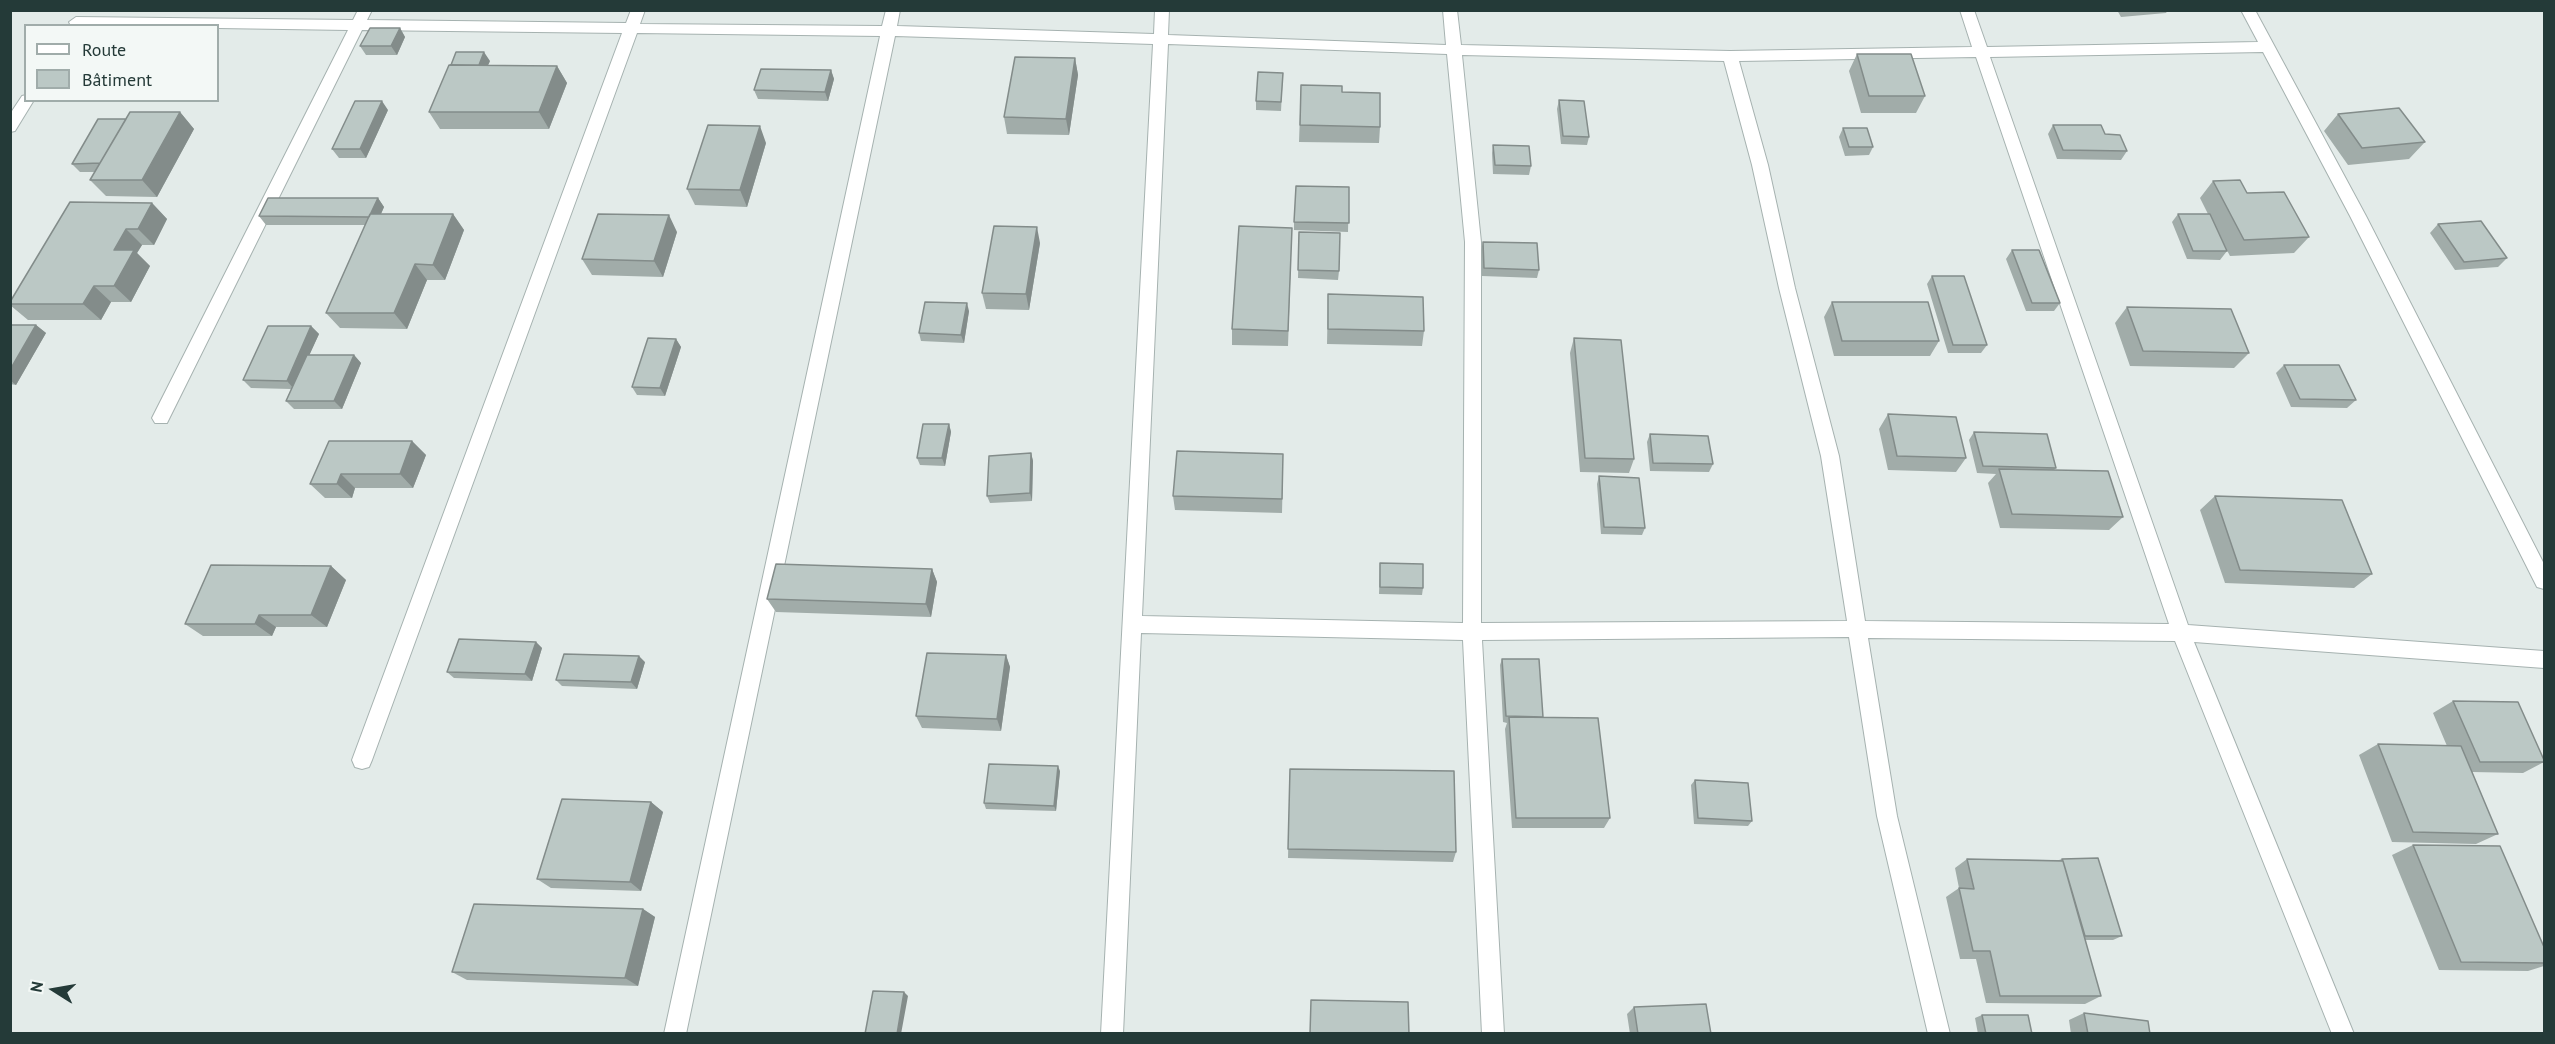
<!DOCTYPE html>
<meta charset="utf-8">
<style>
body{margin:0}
#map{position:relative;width:2555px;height:1044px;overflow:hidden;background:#e3ebe9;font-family:"PT Sans",sans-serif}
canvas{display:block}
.frame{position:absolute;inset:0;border:12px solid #243a38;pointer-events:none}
.legend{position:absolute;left:24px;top:24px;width:195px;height:78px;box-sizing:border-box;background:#f3f8f6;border:2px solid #a0acaa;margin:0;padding:8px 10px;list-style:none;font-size:18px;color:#243a38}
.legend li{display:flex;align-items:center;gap:12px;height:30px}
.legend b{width:30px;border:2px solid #a0acaa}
.north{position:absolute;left:24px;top:960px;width:60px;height:60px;-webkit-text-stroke:4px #f3f8f6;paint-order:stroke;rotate:281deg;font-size:16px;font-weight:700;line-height:24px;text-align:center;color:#243a38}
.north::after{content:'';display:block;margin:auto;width:21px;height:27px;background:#243a38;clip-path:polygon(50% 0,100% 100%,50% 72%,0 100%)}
</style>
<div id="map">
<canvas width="2555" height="1044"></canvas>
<div class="frame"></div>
<ul class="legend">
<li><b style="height:8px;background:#fff"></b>Route</li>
<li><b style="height:16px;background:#bbc8c5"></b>Bâtiment</li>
</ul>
<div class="north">N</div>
</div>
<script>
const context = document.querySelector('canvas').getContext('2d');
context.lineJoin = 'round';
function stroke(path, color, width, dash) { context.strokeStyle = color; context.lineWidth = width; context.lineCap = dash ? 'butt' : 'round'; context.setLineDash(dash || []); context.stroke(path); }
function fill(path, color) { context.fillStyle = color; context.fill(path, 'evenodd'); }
const street = new Path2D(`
 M358 10H372L367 20 626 23 631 10H645L640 24 882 26 886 10H900L897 26 1154 34 1155 10H1169L1168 35 1446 45 1443 10H1457L1461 45 1730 51 1972 47 1960 10H1974L1987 47 2258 42 2241 10H2255L2366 216 2544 564V589L2537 587 2350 216 2263 52 1990 57 2188 625 2544 651V668L2194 642 2354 1034H2332L2175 641 1868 638 1897 816 1950 1034H1928L1877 816 1849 637 1482 640 1504 1034H1482L1463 640 1141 633 1123 1034H1101L1153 44 895 36 686 1034H664L880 36 637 33 372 760 369 767 362 769 355 767 352 760 622 33 362 30 167 423H155L152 418 348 30 218 28V26H71L69 22 76 17 353 20ZM1168 44 1447 54 1465 242 1463 623 1142 616ZM1462 55 1724 61 1752 165 1779 288 1821 456 1847 621 1481 623V242ZM1976 57 2169 624 1865 621 1839 456 1795 288 1768 165 1739 61Z
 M26 95V100H34L15 131 10 132V114L22 96Z`);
const wall = new Path2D(`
 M2117 10H2168L2166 13 2121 17Z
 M400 28 405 37 397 55H366L360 46Z
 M1857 54 1925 96 1916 113H1861L1849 71Z
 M1075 58 1078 75 1069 135 1007 134 1004 117Z
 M490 61 488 65 557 66 567 83 549 129H440L429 112Z
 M831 70 834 79 828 101 758 99 754 90Z
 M1283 73 1281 111 1256 110V101Z
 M1301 85 1342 92 1380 127 1379 143 1299 142Z
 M1559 100 1589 137 1587 145 1561 144 1557 109Z
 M388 110 366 158H339L332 149Z
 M180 112 194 129 157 197 106 196 90 180 95 172H80L72 164 126 119Z
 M2338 114 2425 142 2409 159 2348 165 2324 131Z
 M2053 125 2105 134 2127 151 2121 160 2057 159 2048 134Z
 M1843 128 1873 147 1869 155 1845 156 1839 137Z
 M766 143 747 207 695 205 687 189Z
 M1493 145 1531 166 1529 175 1493 174 1492 153Z
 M2213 181 2247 193 2309 237 2294 253 2230 256 2219 235 2227 251 2220 260 2187 259 2172 222 2178 214H2208L2200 198Z
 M1349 187 1348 232 1294 230V222Z
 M378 198 384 207 381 214H453L464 230 445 280H427L407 329 340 328 326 313 365 225H266L259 216Z
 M152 203 167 219 154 245H142L137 253 150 266 131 302H111L101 320H28L10 305V302Z
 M2438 224 2507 258 2498 267 2455 270 2430 233Z
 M1292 228 1288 346 1232 345V329Z
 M677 232 663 277 592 275 582 259Z
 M1299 232 1339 271 1338 280 1298 278Z
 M1483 242 1539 270 1537 278 1482 276 1481 250Z
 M1040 243 1029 310 986 309 982 293Z
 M2012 250 2060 303 2054 311H2026L2006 259Z
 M1932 276 1987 345 1981 353H1948L1927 284Z
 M1328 294 1424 331 1422 346 1327 344Z
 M1832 302 1939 341 1930 356H1834L1824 317Z
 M2127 307 2249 353 2234 368 2130 366 2115 323Z
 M969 311 964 343 921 341 919 333Z
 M10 325H36L46 333 16 385 10 384Z
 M311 326 319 334 309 355H354L361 363 342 409H294L286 401 291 389 251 388 243 380Z
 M1574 338 1634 459 1629 473 1580 472 1570 353Z
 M676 339 681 347 665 396 637 395 632 387Z
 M2284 365 2356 400 2347 408 2291 407 2276 373Z
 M1888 414 1966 458 1956 472 1888 470 1879 429Z
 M949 424 951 432 945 466 920 465 917 458Z
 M1974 432 2056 468 2054 470 2123 517 2109 530 2000 528 1988 483 1996 474 1977 473 1969 440Z
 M1650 434 1713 464 1709 472 1650 471 1647 442Z
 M412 441 426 455 413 488H355L352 498H325L310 484Z
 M1031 453 1033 461 1032 501 990 503 987 496Z
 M1283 468 1282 513 1175 510 1173 496Z
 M1599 476 1645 528 1642 535 1601 534 1597 484Z
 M2215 496 2372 574 2354 588 2225 583 2200 510Z
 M1380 563 1423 588 1422 595 1379 594Z
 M331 566 346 580 327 627H276L272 636H203L185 624Z
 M932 569 937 582 931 617 776 612 767 599Z
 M536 642 542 648 532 681 454 678 447 672Z
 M1006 655 1010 667 1001 731 922 728 916 716Z
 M1502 659 1543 717 1610 818 1604 828H1512L1505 729 1507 723 1503 722 1500 665Z
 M645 662 637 689 562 686 556 680Z
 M2453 701 2544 760V762L2523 773 2472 772 2498 834 2476 844 2392 842 2359 755 2378 744 2447 746 2433 713Z
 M1290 769 1456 852 1453 862 1288 858Z
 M1060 771 1056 811 986 809 984 803Z
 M1695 780 1752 821 1748 826 1694 824 1691 785Z
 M651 802 663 812 641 891 551 888 537 879Z
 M2413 845 2544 947V966L2528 971 2439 970 2392 855Z
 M1967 859 2059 860 2062 859 2122 936 2113 940H2085L2101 996 2085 1004 1986 1003 1976 959H1960L1946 897 1959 888 1955 868Z
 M643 909 655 917 638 986 467 980 452 972Z
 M1634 1007 1711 1034H1630L1627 1014Z
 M2084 1013 2150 1034H2071L2069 1020Z
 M1982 1015 2032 1034H1978L1975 1018Z`);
const shadedWall = new Path2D(`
 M400 28 405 37 397 55 391 46Z
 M484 52 490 61 483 76 478 67Z
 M1075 58 1078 75 1069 135 1066 119Z
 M557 66 567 83 549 129 539 112Z
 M831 70 834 79 828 101 825 92Z
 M382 101 388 110 366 158 360 149Z
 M180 112 194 129 157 197 142 180Z
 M760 126 766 143 747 207 740 190Z
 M378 198 384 207 376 225 369 217Z
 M152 203 167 219 154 245 138 229Z
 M453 214 464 230 445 280 433 265Z
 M669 215 677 232 663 277 654 261Z
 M1037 227 1040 243 1029 310 1026 294Z
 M126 229 142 245 137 253 150 266 131 302 114 286V250Z
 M415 264 427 280 407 329 394 313Z
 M94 286 111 302 101 320 83 304Z
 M967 303 969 311 964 343 961 335Z
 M36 325 46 333 16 385 10 380V370Z
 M311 326 319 334 294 389 287 381Z
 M676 339 681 347 665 396 660 388Z
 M354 355 361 363 342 409 334 401Z
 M949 424 951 432 945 466 942 458Z
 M412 441 426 455 413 488 400 474Z
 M1031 453 1033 461 1032 501 1030 493Z
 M341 474 355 488 352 498 337 484Z
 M331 566 346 580 327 627 311 615Z
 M932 569 937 582 931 617 926 604Z
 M259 615 276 627 272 636 255 624Z
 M536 642 542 648 532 681 525 674Z
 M1006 655 1010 667 1001 731 997 719Z
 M639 656 645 662 637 689 631 682Z
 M1058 766 1060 771 1056 811 1054 806Z
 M651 802 663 812 641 891 630 882Z
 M643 909 655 917 638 986 625 978Z
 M904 992 908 996 901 1034H897Z`);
const building = new Path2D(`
 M370 28H400L391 46H360Z
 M456 52H484L479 65H451Z
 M1857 54H1911L1925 96H1869Z
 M1015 57 1075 58 1066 119 1004 117Z
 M449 65 557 66 539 112H429Z
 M761 69 831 70 825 92 754 90Z
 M1258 72 1283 73 1281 102 1256 101Z
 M1301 85 1342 86V92L1380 93V127L1300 125Z
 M1559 100 1584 101 1589 137 1563 136Z
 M355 101H382L360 149H332Z
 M2399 108 2425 142 2362 148 2338 114Z
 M130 112H180L142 180H90Z
 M98 119H126L100 163 72 164Z
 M708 125 760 126 740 190 687 189Z
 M2053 125H2101L2105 134 2120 135 2127 151 2063 150Z
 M1843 128H1867L1873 147H1849Z
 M1493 145 1529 146 1531 166 1495 165Z
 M2240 180 2247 193 2284 192 2309 237 2244 240 2213 181Z
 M1296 186 1349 187V223L1294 222Z
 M268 198H378L369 217 259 216Z
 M70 202 152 203 138 229H126L114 250H134L114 286H94L83 304H10V302Z
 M370 214H453L433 265 415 264 394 313H326Z
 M598 214 669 215 654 261 582 259Z
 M2178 214H2210L2227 251H2193Z
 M2481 221 2507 258 2464 262 2438 224Z
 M994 226 1037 227 1026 294 982 293Z
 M1239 226 1292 228 1288 331 1232 329Z
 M1299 232 1340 233 1339 271 1298 270Z
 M1483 242 1537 243 1539 270 1484 268Z
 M2012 250H2039L2060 303H2032Z
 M1932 276H1964L1987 345H1953Z
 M1328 294 1423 297 1424 331 1328 329Z
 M925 302 967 303 961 335 919 333Z
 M1832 302H1928L1939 341H1842Z
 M2127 307 2231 309 2249 353 2143 351Z
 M10 325H36L10 370Z
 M268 326H311L287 381 243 380Z
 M648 338 676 339 660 388 632 387Z
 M1574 338 1621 340 1634 459 1585 458Z
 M307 355H354L334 401H286Z
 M2284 365H2339L2356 400 2300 399Z
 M1888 414 1956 417 1966 458 1897 456Z
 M923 424H949L942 458H917Z
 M1974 432 2047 434 2056 468 1983 466Z
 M1650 434 1708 436 1713 464 1653 463Z
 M329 441H412L400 474H341L337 484H310Z
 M1177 451 1283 454 1282 499 1173 496Z
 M1031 453 1030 493 987 496 989 456Z
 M1999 469 2108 471 2123 517 2012 514Z
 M1599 476 1639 478 1645 528 1604 527Z
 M2215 496 2342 500 2372 574 2240 570Z
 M1380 563 1423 564V588L1380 587Z
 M776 564 932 569 926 604 767 599Z
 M211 565 331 566 311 615H259L255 624H185Z
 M459 639 536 642 525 674 447 672Z
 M927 653 1006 655 997 719 916 716Z
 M564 654 639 656 631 682 556 680Z
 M1502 659H1539L1543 717 1506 716Z
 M2453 701 2518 702 2544 760V762H2480Z
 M1509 717 1598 718 1610 818H1516Z
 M2378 744 2461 746 2498 834 2413 832Z
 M989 764 1058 766 1054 806 984 803Z
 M1290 769 1454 771 1456 852 1288 849Z
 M1695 780 1748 783 1752 821 1698 818Z
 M562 799 651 802 630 882 537 879Z
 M2413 845 2500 846 2544 947V963L2461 962Z
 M2098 858 2122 936H2085L2063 861 2062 859Z
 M1967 859 2063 861 2101 996H2000L1990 951H1973L1959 888 1974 889Z
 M474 904 643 909 625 978 452 972Z
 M873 991 904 992 897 1034H865Z
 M1311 1000 1408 1002 1409 1034H1310Z
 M1706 1004 1711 1034H1638L1634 1007Z
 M2084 1013 2148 1021 2150 1034H2088Z
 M1982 1015H2028L2032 1034H1986Z`);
stroke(street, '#a6b2b0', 2);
fill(street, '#fff');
fill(wall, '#a1aca9');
fill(shadedWall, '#838c8a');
fill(building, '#bbc8c5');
stroke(building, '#838c8a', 1.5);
</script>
